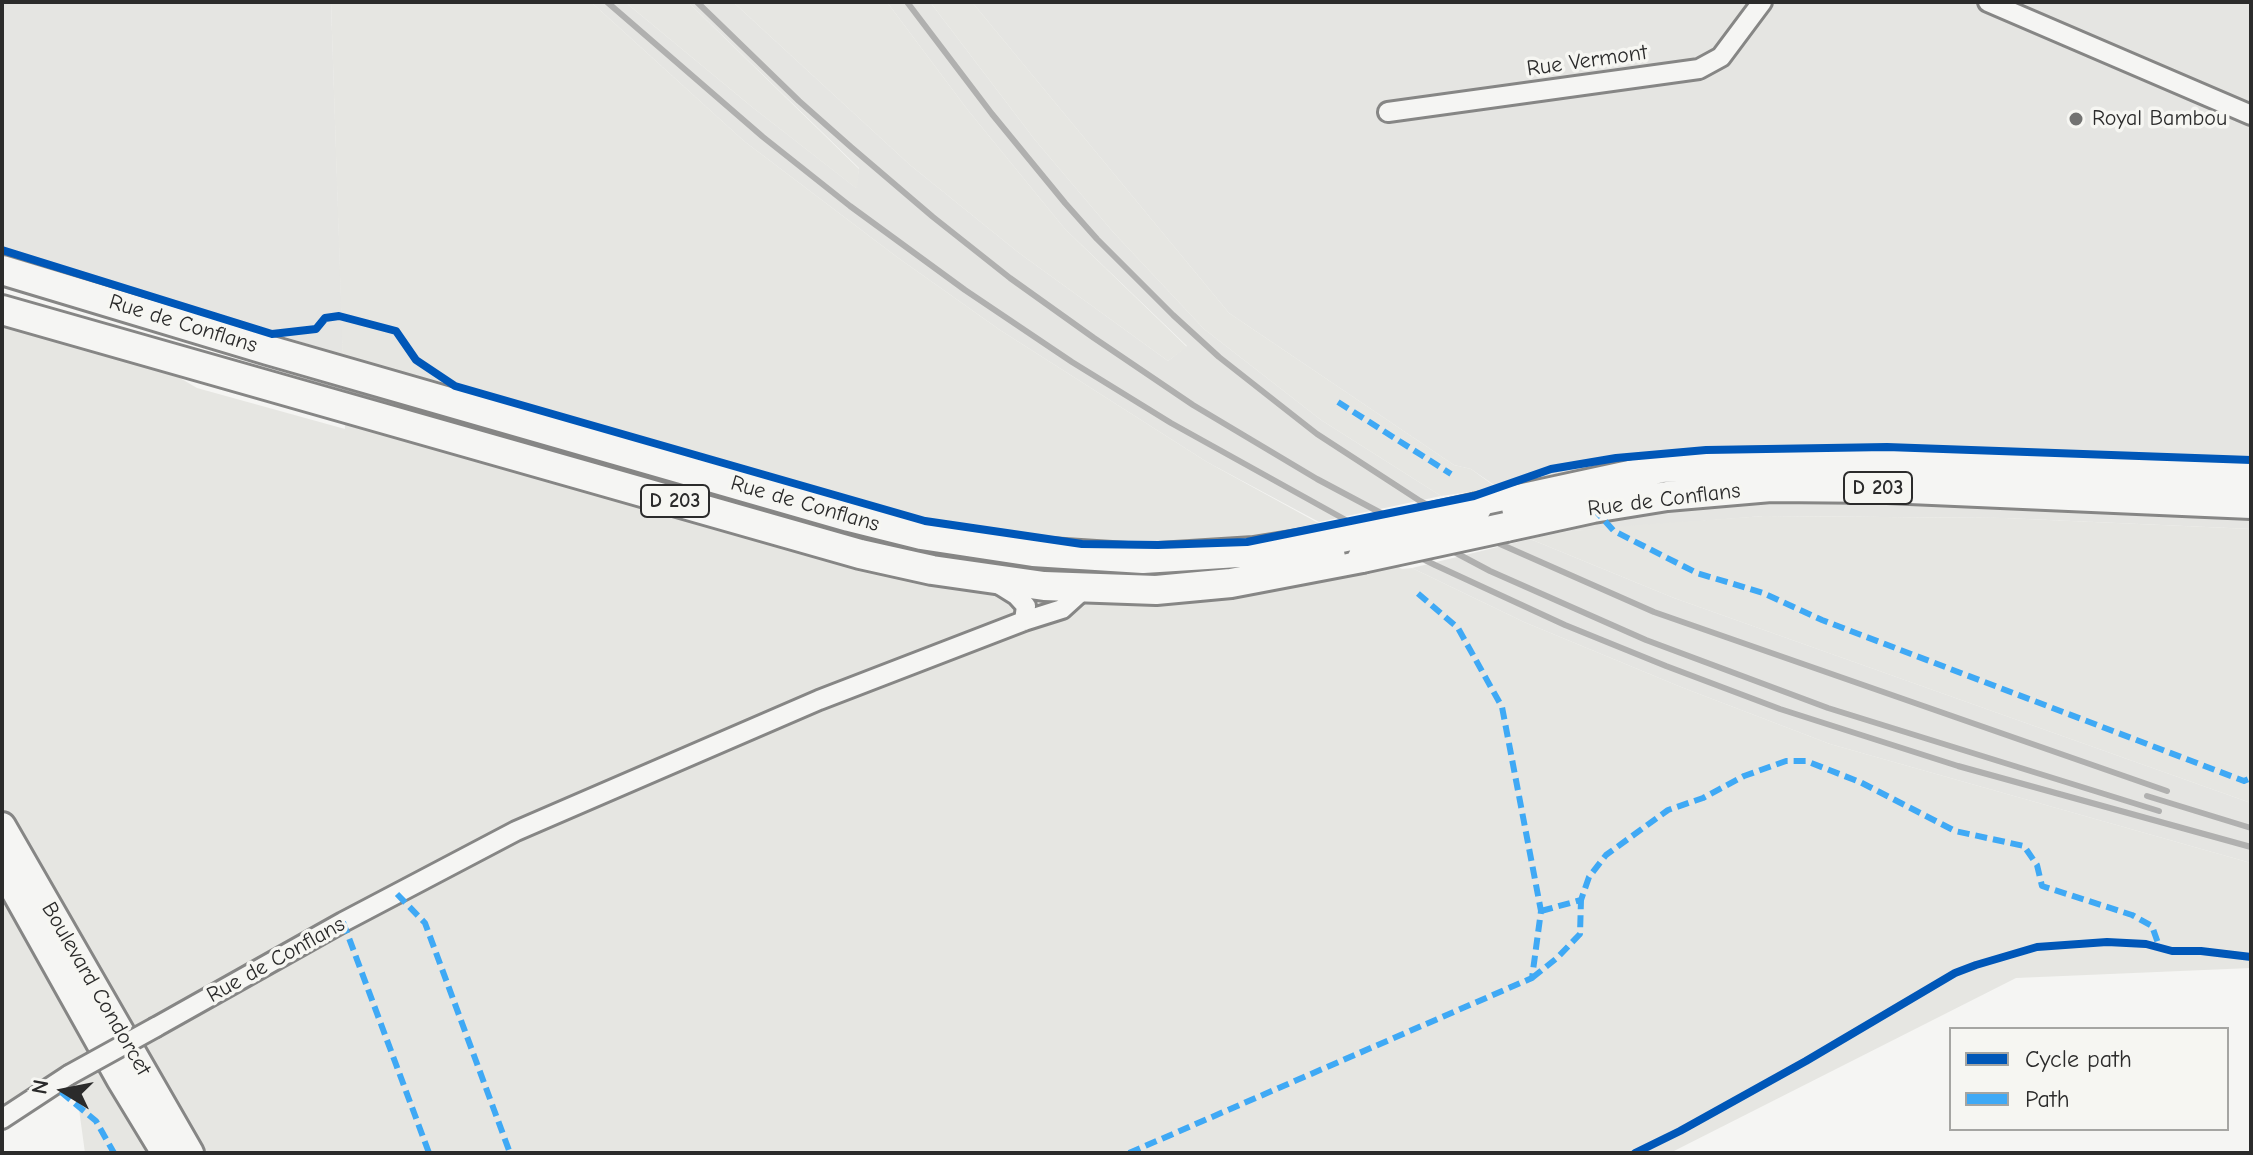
<!DOCTYPE html>
<html>
<head>
<meta charset="utf-8">
<style>
  body { margin:0 }
  #map { position:relative; width:2253px; height:1155px; overflow:hidden; background:#f5f5f3; font-family:"Comic Neue",sans-serif }
  canvas { display:block }
  .frame { position:absolute; inset:0; border:4px solid #2b2b2b; pointer-events:none }
  .legend { position:absolute; left:1949px; top:1027px; width:280px; height:104px; box-sizing:border-box; background:#f6f6f2; border:2px solid #a5a5a2; margin:0; padding:10px 14px; list-style:none; font-size:24px; color:#2b2b2b }
  .legend li { display:flex; align-items:center; gap:16px; height:40px }
  .legend b { width:40px; border:2px solid #a5a5a2 }
  .north { position:absolute; left:24px; top:1051px; width:80px; height:80px; -webkit-text-stroke:6px #f6f6f2; paint-order:stroke; rotate:280deg; font-size:22px; font-weight:700; line-height:32px; text-align:center; color:#2b2b2b }
  .north::after { content:''; display:block; margin:auto; width:28px; height:36px; background:#2b2b2b; clip-path:polygon(50% 0,100% 100%,50% 72%,0 100%) }
</style>
</head>
<body>
<div id="map">
<canvas width="2253" height="1155"></canvas>
<div class="frame"></div>
<ul class="legend">
<li><b style="height:10px;background:#0057b8"></b>Cycle path</li>
<li><b style="height:10px;background:#3fa9f5"></b>Path</li>
</ul>
<div class="north">N</div>
</div>
<script>
const c = document.querySelector('canvas').getContext('2d');
c.lineJoin = 'round';
function fillPath(path, color) { c.fillStyle = color; c.fill(path, 'evenodd'); }
const poly = rows => new Path2D(rows.map(r => 'M' + r).join(''));
function trace(path, color, width, dash) { c.strokeStyle = color; c.lineWidth = width; c.lineCap = dash ? 'butt' : 'round'; c.setLineDash(dash || []); c.stroke(path); }
function drawText(font, color, halo, rows, align = 'center') {
  c.font = font + ' "Comic Neue",sans-serif'; c.lineWidth = 7; c.setLineDash([]); c.textBaseline = 'middle'; c.strokeStyle = halo; c.fillStyle = color; for (const [text, x, y, turn = 0] of rows) {
    c.save(); c.translate(x, y); c.rotate((+turn || 0) * Math.PI / 180); c.textAlign = isNaN(turn) ? turn : align; if (halo) c.strokeText(text, 0, 0); c.fillText(text, 0, 0); c.restore();
  }
}
const built = poly([
  [2,2,331,2,343,355,2,249],
  [591,2,625,2,752,107,856,188,859,168,688,2,733,2,910,165,1019,253,1168,361,1187,346,1065,229,967,109,887,2,930,2,1035,140,1113,232,1204,329,1321,420,1441,496,1319,522,1207,462,1000,330,897,257,744,141],
  [972,2,2251,2,2251,529,2004,518,1764,516,1562,532,1471,469,1454,465,1229,313],
  [1530,539,1674,598,2251,803,2251,863,1830,744,1681,687,1524,622,1412,568]
]);
const green = poly([
  [331,2,591,2,744,141,897,257,1000,330,1207,462,1402,569,1412,568,1524,622,1681,687,1830,744,2251,863,2251,968,2016,978,1670,1153,85,1153,76,1087,2,1112,2,323,144,357,197,388,345,429],
  [625,2,688,2,859,169,857,189,752,107],
  [733,2,887,2,967,109,1065,229,1187,347,1168,361,1019,253,910,165],
  [930,2,972,2,1229,313,1454,465,1471,469,1497,488,1441,496,1321,420,1204,329,1113,232,1035,140],
  [1764,516,2004,518,2251,529,2251,803,1674,598,1530,539,1562,532,1637,525]
]);
const street = poly([
  [1988,2,2251,115],
  [1388,112,1699,69,1721,57,1762,2],
  [1000,585,1016,595,1026,606,1024,621],
  [156,1027,343,922,516,831,819,700,1024,621,1062,609,1084,589],
  [2,1119,69,1075]
]);
const secondary = poly([
  [2,826,190,1153],
  [2,868,120,1079,165,1153]
]);
const primary = poly([
  [2,270,268,350,849,517,921,535,1033,552,1143,559,1254,552,1341,538],
  [2,310,860,554,932,570,1044,586,1156,590,1231,583,1362,558],
  [1477,508,1662,468,1733,463,1901,462,2251,476],
  [1506,527,1593,508,1667,496,1771,487,1887,488,2251,504]
]);
const rail = poly([
  [607,2,763,137,850,206,965,290,1072,362,1171,423,1362,529,1435,565,1565,625,1666,666,1780,709,1958,766,2251,847],
  [697,2,799,101,851,147,933,217,1010,278,1094,338,1193,405,1317,479,1490,571,1646,640,1828,708,2159,811],
  [907,2,992,114,1065,203,1097,239,1173,315,1219,357,1280,405,1317,434,1420,501,1500,544,1654,612,2167,791],
  [2147,796,2251,828]
]);
const streetBridge = poly([
  [69,1075,156,1027]
]);
const primaryBridge = poly([
  [1341,538,1477,508],
  [1362,558,1506,527]
]);
const quiet = poly([
  [1338,402,1451,474],
  [1593,508,1614,531,1697,573,1763,593,1822,620,2244,781,2251,778],
  [397,894,425,923,510,1153],
  [1541,911,1581,900,1589,877,1606,855,1668,810,1703,798,1744,776,1786,761,1806,761,1860,782,1955,831,2024,846,2037,865,2042,886,2132,915,2152,926,2159,946],
  [343,922,429,1153],
  [1532,978,1557,958,1580,934,1581,900],
  [61,1092,96,1121,114,1153],
  [1129,1153,1532,978,1541,911,1502,707,1458,628,1414,590]
]);
const cycleway = poly([
  [2,250,272,334,316,329,325,318,339,316,396,331,416,360,455,386,925,521,1082,544,1158,545,1247,542,1474,496,1551,469,1616,458,1706,450,1887,447,2251,460],
  [1635,1153,1680,1131,1806,1061,1955,973,1976,965,2037,947,2107,942,2146,944,2172,951,2201,951,2251,957]
]);
const markers = [
  [2076,119,8,"#727271"]
];
const shields = [
  [1878,488,68],
  [675,501,68]
];
const shieldNames = [
  ["D 203",1878,488],
  ["D 203",675,501]
];
const streetNames = [
  ["Rue Vermont",1587,61,-8],
  ["Rue de Conflans",183,324,17],
  ["Rue de Conflans",1664,500,-7],
  ["Rue de Conflans",805,504,16],
  ["Rue de Conflans",276,960,-29],
  ["Boulevard Condorcet",96,989,60]
];
const poiNames = [
  ["Royal Bambou",2092,119]
];
fillPath(built, '#e5e5e2');
fillPath(green, '#e6e6e2');
trace(street, '#868685', 24);
trace(secondary, '#868685', 32);
trace(primary, '#868685', 34);
trace(street, '#f5f5f3', 18);
trace(secondary, '#f5f5f3', 26);
trace(primary, '#f5f5f3', 28);
trace(rail, '#b0b0af', 6);
trace(streetBridge, '#868685', 24, []);
trace(primaryBridge, '#868685', 34, []);
trace(streetBridge, '#f5f5f3', 18);
trace(primaryBridge, '#f5f5f3', 28);
trace(quiet, '#3fa9f5', 6, [12, 6]);
trace(cycleway, '#0057b8', 8);
for (const [x, y, r, color] of markers) { const dot = new Path2D(); dot.arc(x, y, r, 0, 2 * Math.PI); c.fillStyle = color; c.fill(dot); trace(dot, '#f6f6f2', 3); }
for (const [x, y, w] of shields) { const box = new Path2D(); box.roundRect(x - w / 2, y - 16, w, 32, 6); c.fillStyle = '#f6f6f2'; c.fill(box); trace(box, '#2b2b2b', 2); }
drawText('bold 20px', '#2b2b2b', null, shieldNames);
drawText('22px', '#2b2b2b', '#f6f6f2', streetNames);
drawText('22px', '#2b2b2b', '#f6f6f2', poiNames, 'left');
</script>
</body>
</html>
